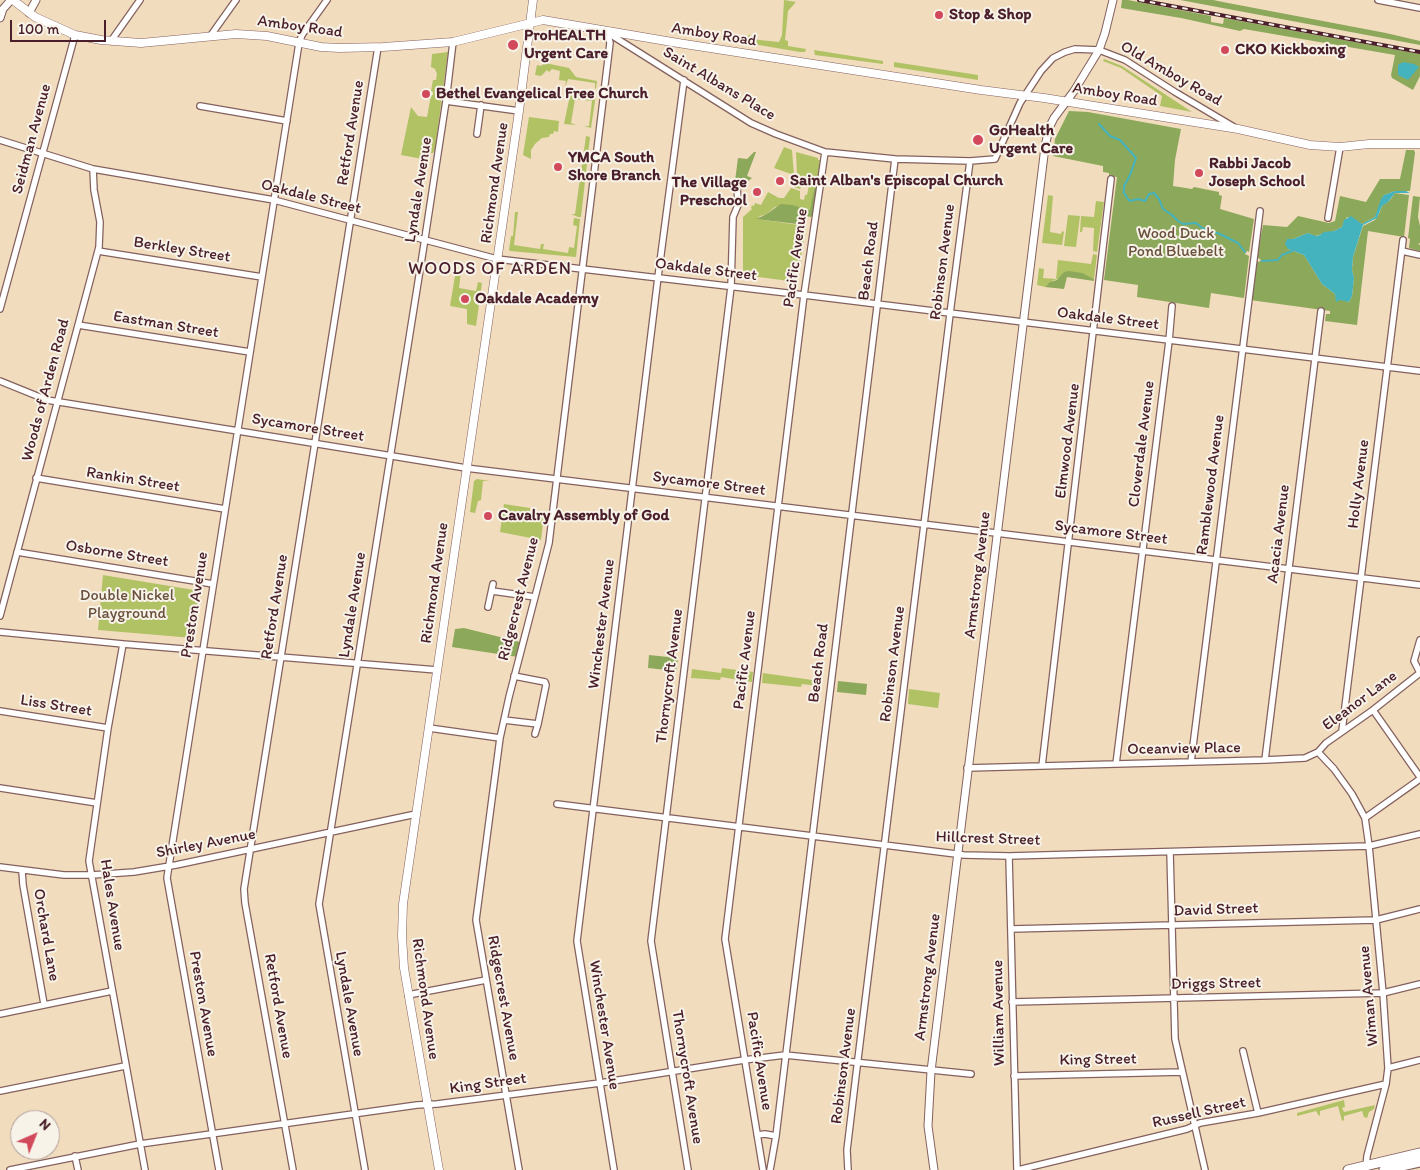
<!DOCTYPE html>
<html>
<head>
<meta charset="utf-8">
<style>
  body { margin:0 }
  #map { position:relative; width:1420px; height:1170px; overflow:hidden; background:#f1dcbe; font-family:Itim,sans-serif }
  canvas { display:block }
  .north { position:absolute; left:10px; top:1110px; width:50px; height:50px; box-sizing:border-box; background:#f7f3e8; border:1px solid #b29e9c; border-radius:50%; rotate:44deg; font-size:14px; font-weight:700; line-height:20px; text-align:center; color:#4a1f2b }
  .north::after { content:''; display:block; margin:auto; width:18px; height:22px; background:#d1495b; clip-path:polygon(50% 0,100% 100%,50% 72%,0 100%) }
  .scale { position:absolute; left:10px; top:20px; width:96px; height:22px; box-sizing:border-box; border:2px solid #4a1f2b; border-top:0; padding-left:6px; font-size:15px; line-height:18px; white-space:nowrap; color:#4a1f2b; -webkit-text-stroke:4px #f7f3e8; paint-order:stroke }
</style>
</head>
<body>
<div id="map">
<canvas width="1420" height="1170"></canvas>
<div class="north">N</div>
<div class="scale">100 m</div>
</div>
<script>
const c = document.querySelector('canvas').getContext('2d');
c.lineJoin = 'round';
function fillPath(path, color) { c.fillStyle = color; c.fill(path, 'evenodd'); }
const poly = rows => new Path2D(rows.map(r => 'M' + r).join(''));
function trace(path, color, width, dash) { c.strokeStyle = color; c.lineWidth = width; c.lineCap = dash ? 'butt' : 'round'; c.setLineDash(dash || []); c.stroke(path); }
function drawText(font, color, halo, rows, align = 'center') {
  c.font = font + ' Itim,sans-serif'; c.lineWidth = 4; c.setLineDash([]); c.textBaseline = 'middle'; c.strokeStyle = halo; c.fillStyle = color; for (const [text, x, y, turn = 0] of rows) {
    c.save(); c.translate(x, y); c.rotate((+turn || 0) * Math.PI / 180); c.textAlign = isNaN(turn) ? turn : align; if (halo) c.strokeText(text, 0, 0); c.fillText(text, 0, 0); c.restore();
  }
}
const green = poly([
  [784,0,796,2,788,11,785,40,788,41,788,46,806,49,805,52,800,52,747,43,748,36,750,34,750,39,779,42,782,35],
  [814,50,883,61,883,64,815,55],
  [448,52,435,150,433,153,429,153,428,160,401,155,411,107,418,116,427,117,431,95,433,95,433,92,431,91,433,80,436,80,437,74,435,69,431,67,432,54],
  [1104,59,1122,66,1192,112,1160,106,1162,96,1121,68,1103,61],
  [894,62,978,75,978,80,894,67],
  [545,63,569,68,576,77,597,81,596,89,595,88,595,83,568,79,565,88,566,81,559,80,560,71,552,69,549,72,547,70,541,76,535,75,537,65,541,66],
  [570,91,572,94,593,97,594,94,596,94,591,128,584,126,589,126,592,101,575,99,571,123,576,125,564,124,570,95,566,94],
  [529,117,559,121,558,132,554,131,553,134,550,134,549,137,542,138,535,144,531,150,531,159,523,155],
  [586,136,590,137,581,217,578,217,571,214,575,214],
  [784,147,792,150,794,175,774,168],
  [796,152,818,158,818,160,820,160,817,187,814,189,811,210,792,206,775,207,765,215,760,216,757,219,806,226,797,282,743,275,743,217,752,209,751,208,752,205,754,206,755,203,761,205,768,192,779,198,784,198,791,188,800,191,800,199,804,200,805,195,807,195,809,186,802,185,800,189,793,187,797,176],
  [1048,195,1053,196,1050,232,1061,234,1062,231,1064,232,1062,245,1042,243],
  [1096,201,1104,202,1097,252,1093,251,1094,228,1083,227,1082,232,1080,232,1081,216,1094,217],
  [515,212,518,212,514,245,540,249,541,244,544,244,543,249,568,253,569,247,574,248,577,226,573,225,574,218,580,219,576,257,510,251,509,250,511,236,513,236],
  [1068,215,1080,216,1076,247,1064,246],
  [1093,254,1097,255,1094,279,1075,272,1052,281,1045,287,1037,285,1039,268,1044,269,1043,278,1056,279,1058,260,1091,264],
  [456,270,461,271,459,288,476,291,478,282,482,283,476,326,467,324,467,309,450,306],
  [477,479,490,481,483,481,481,500,478,501,475,513,470,512,474,481],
  [504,504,530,508,530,512,544,514,541,540,500,532],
  [103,575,200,591,193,638,98,630],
  [722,668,753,672,752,682,721,677,720,680,691,678,692,669,721,673],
  [763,673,819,681,819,686,802,684,801,687,762,683],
  [909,689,940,693,938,708,908,704],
  [1344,1100,1345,1107,1342,1108,1344,1112,1375,1105,1374,1109,1369,1112,1367,1118,1364,1117,1362,1111,1344,1116,1344,1120,1342,1121,1338,1106,1320,1111,1320,1115,1319,1116,1316,1111,1297,1116,1297,1113]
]);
const forest = poly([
  [1122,0,1128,0,1211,16,1211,22,1223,24,1224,18,1420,54,1420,76,1413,90,1392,78,1391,75,1395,55,1244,29,1240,31,1181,18,1121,8],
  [1180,0,1213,0,1228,3,1386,33,1420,41,1420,45],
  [1069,111,1088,112,1181,129,1175,160,1173,186,1192,189,1194,187,1219,192,1219,195,1222,196,1220,209,1254,219,1249,252,1247,251,1245,254,1249,256,1244,298,1211,293,1209,308,1137,297,1138,285,1104,280,1117,177,1109,176,1109,173,1103,172,1103,166,1053,156,1055,139],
  [1406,150,1414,150,1415,153,1410,191,1395,191,1384,195,1375,217,1362,224,1347,217,1342,227,1334,231,1315,236,1308,233,1293,239,1288,249,1304,255,1322,284,1335,294,1336,298,1349,302,1352,296,1354,278,1352,270,1353,257,1363,226,1375,220,1379,214,1382,206,1390,200,1395,193,1409,195,1404,237,1368,231,1357,325,1325,321,1326,314,1330,314,1330,311,1250,300,1257,261,1259,262,1261,260,1257,257,1263,225,1287,227,1298,216,1329,223,1335,221,1340,196,1366,202,1380,179,1400,179],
  [754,152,756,152,747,176,752,178,748,181,735,181,738,158,747,159],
  [817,187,813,215,811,217,806,216,805,225,756,219,765,215,781,204,792,205,810,210,814,189],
  [1413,196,1420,197,1418,217,1420,226,1420,243,1418,244,1420,245,1420,251,1409,248,1410,239,1408,238],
  [1069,271,1082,273,1094,279,1094,281,1067,277,1064,289,1045,287,1050,282,1057,280,1064,272],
  [464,628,520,642,521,643,518,657,452,647,455,629],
  [649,655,678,658,676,671,648,668],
  [838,681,867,684,866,695,837,692]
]);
const water = poly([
  [1403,62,1414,64,1419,67,1408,80,1398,75,1398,65],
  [1395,191,1406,191,1410,193,1395,193,1388,202,1382,206,1377,218,1363,225,1353,257,1352,270,1354,278,1352,296,1349,302,1340,300,1336,302,1335,294,1322,284,1304,255,1288,249,1285,244,1287,239,1293,239,1308,233,1316,236,1320,235,1324,232,1334,231,1342,227,1344,220,1351,216,1362,224,1375,217,1381,199,1384,195]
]);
const stream = poly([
  [1099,124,1110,136,1120,140,1136,158,1130,175,1124,186,1124,193,1128,199,1130,201,1138,199,1145,201,1149,194,1154,193,1159,199,1163,209,1172,215,1178,221,1183,224,1196,223,1202,228,1220,234,1238,243,1245,252],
  [1262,261,1278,260,1282,255,1292,251]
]);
const minor = poly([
  [1378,0,1420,8],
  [608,33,751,123,776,134,825,152,895,159,970,161,995,159,1020,103,1041,71,1053,58,1065,52,1075,49,1099,50,1125,60,1175,92,1234,127],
  [211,35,236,0],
  [111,41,140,0],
  [446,101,519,111],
  [200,106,287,121],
  [477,134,481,105],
  [0,140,93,169,274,200,497,259,804,295,1420,371],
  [1328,218,1340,147],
  [98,251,262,277],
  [1402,251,1420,255],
  [0,309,75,35],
  [78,325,250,352],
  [0,381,47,400,466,468,1420,585],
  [36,478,225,509],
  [17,552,213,584],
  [492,591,535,597],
  [488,607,493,584],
  [0,616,99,247,100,222,94,190,93,169],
  [0,632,123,644,437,670],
  [1420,640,1414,661,1420,673],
  [123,644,108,728,89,861,145,1170],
  [1373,710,1420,777],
  [0,711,108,728],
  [504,720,538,724,546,685,545,682,514,676],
  [429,728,500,738],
  [1342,731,1403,240],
  [535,734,538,724],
  [1318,752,1326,743,1373,710,1420,673],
  [1265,760,1321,311],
  [1191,762,1260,211],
  [1116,764,1169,341,1172,306],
  [1042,766,1111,179],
  [967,768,1265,760,1305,758,1318,752,1334,769,1352,794,1365,818,1369,846,1383,993,1388,1068,1386,1084,1367,1156,1366,1168],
  [0,788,97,803],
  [557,804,964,855,1009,856,1369,846,1420,834],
  [1365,818,1420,779],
  [1170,852,1175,1039,1205,1170],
  [1009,856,1017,1170],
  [0,867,64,875,92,875,134,872,176,865,416,814],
  [22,871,23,885,44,1004],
  [1011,929,1376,920,1420,909],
  [408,995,486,980],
  [1012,1002,1383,993,1420,984],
  [0,1014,112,991],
  [1243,1051,1258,1113],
  [1388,1068,1420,1060],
  [1014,1076,1182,1072],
  [0,1091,125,1066],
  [757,1135,765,1134,776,1136],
  [75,1156,78,1170],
  [10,1170,140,1144,417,1105,437,1104,600,1083,744,1060,777,1056,785,1055,971,1074],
  [219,1170,167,878,299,43,302,35,327,0],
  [293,1170,245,903,244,889,378,47],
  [365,1170,319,904,423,251,446,101,453,42],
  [519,1170,476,920,500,738,509,697,549,543,610,43,607,32],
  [614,1170,577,941,658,277,684,80],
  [688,1170,651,941,731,287,733,217,738,205,737,184],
  [763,1170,725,939,804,295,825,152],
  [770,1170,776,1136,895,159],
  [848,1170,847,1150,856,1075,951,306,970,161],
  [1018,1170,1187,1129,1200,1123,1258,1113,1386,1084]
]);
const tertiary = poly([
  [29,13,36,0],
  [0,18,3,9,11,0],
  [934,1170,928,1126,931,1071,1045,147,1049,128,1054,118,1074,91,1099,50,1105,33,1113,0]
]);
const secondary = poly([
  [13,0,35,17,75,35,101,40,141,43,236,34,267,36,321,47,339,48,383,47,453,42,543,20,678,43,981,90,1044,98,1238,129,1310,145,1340,147,1369,144,1420,144],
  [439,1170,404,968,402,936,403,904,519,111,533,0]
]);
const primary = poly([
  [1348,1170,1420,1153],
  [1384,1170,1420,1162]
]);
const rail = poly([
  [1139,0,1420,52]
]);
const markers = [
  [939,15,5,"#d1495b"],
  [513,45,6,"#d1495b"],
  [1225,50,5,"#d1495b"],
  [426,94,5,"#d1495b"],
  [978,140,6,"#d1495b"],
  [558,167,5,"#d1495b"],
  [1199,173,5,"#d1495b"],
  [780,181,5,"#d1495b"],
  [757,192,5,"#d1495b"],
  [465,299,5,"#d1495b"],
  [488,516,5,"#d1495b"]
];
const poiNames = [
  ["Stop & Shop",949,15],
  ["ProHEALTH",524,36],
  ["Urgent Care",524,54],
  ["CKO Kickboxing",1235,50],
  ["Bethel Evangelical Free Church",436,94],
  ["GoHealth",989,131],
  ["Urgent Care",989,149],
  ["YMCA South",568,158],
  ["Shore Branch",568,176],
  ["Rabbi Jacob",1209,164],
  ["Joseph School",1209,182],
  ["Saint Alban's Episcopal Church",790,181],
  ["The Village",747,183,"right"],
  ["Preschool",747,201,"right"],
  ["Oakdale Academy",475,299],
  ["Cavalry Assembly of God",498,516]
];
const streetNames = [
  ["Amboy Road",300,27,8],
  ["Amboy Road",714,35,9],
  ["Old Amboy Road",1171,74,30],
  ["Saint Albans Place",719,84,31],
  ["Amboy Road",1115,95,9],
  ["Retford Avenue",351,133,-81],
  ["Seidman Avenue",32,139,-75],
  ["Richmond Avenue",495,183,-82],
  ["Lyndale Avenue",419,190,-81],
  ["Oakdale Street",311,197,14],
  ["Berkley Street",182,250,9],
  ["Pacific Avenue",796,258,-82],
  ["Beach Road",869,261,-83],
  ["Robinson Avenue",943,262,-83],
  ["Oakdale Street",706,270,7],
  ["Oakdale Street",1108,319,7],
  ["Eastman Street",166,325,9],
  ["Woods of Arden Road",46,390,-75],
  ["Sycamore Street",308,428,9],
  ["Elmwood Avenue",1068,441,-83],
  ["Cloverdale Avenue",1142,444,-83],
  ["Rankin Street",133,480,9],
  ["Sycamore Street",709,484,7],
  ["Holly Avenue",1359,484,-83],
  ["Ramblewood Avenue",1211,485,-83],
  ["Sycamore Street",1111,533,7],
  ["Acacia Avenue",1279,534,-83],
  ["Osborne Street",117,554,9],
  ["Armstrong Avenue",978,575,-83],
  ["Richmond Avenue",435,583,-82],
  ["Ridgecrest Avenue",519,599,-76],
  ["Preston Avenue",195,605,-81],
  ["Lyndale Avenue",353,605,-81],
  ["Retford Avenue",275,607,-81],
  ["Winchester Avenue",602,624,-83],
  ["Pacific Avenue",745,660,-83],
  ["Beach Road",819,663,-83],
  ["Robinson Avenue",893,664,-83],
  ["Thornycroft Avenue",670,676,-83],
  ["Eleanor Lane",1360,701,-37],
  ["Liss Street",56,706,9],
  ["Oceanview Place",1184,749,-1],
  ["Hillcrest Street",988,839,2],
  ["Shirley Avenue",206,844,-11],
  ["Hales Avenue",112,905,81],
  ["David Street",1216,910,-2],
  ["Orchard Lane",46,935,80],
  ["Armstrong Avenue",928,977,-83],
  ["Driggs Street",1216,984,-1],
  ["Wiman Avenue",1369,996,-95],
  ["Ridgecrest Avenue",503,998,80],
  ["Richmond Avenue",425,999,82],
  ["Preston Avenue",203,1004,80],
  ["Lyndale Avenue",349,1004,80],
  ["Retford Avenue",278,1006,80],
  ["William Avenue",999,1013,-91],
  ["Winchester Avenue",604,1025,81],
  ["King Street",1098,1060,-1],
  ["Pacific Avenue",759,1061,81],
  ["Robinson Avenue",844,1066,-83],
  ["Thornycroft Avenue",687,1077,81],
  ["King Street",488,1084,-8],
  ["Russell Street",1199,1113,-13]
];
const parkNames = [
  ["Wood Duck",1176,234],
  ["Pond Bluebelt",1176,252],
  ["Double Nickel",127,596],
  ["Playground",127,614]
];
const neighbourhoodNames = [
  ["WOODS OF ARDEN",490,269]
];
fillPath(green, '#b1c265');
fillPath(forest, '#8ca85a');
fillPath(water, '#44b3bd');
trace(stream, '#44b3bd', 2);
trace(minor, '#84615e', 8);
trace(tertiary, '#84615e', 9);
trace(secondary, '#84615e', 9);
trace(primary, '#84615e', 11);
trace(minor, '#fff', 5.5);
trace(tertiary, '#fff', 7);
trace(secondary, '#fff', 8);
trace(primary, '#fff', 9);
trace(rail, '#4a1f2b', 4);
trace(rail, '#f7f3e8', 2, [5.5]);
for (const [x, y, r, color] of markers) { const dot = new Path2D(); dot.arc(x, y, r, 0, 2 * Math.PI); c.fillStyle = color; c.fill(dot); trace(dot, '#f7f3e8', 2); }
drawText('bold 16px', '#4a1f2b', '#f7f3e8', poiNames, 'left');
drawText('16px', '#4a1f2b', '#f7f3e8', streetNames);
drawText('16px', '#69503c', '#f7f3e8', parkNames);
c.letterSpacing = '1px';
drawText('18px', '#4a1f2b', '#f7f3e8', neighbourhoodNames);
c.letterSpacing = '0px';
</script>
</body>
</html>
